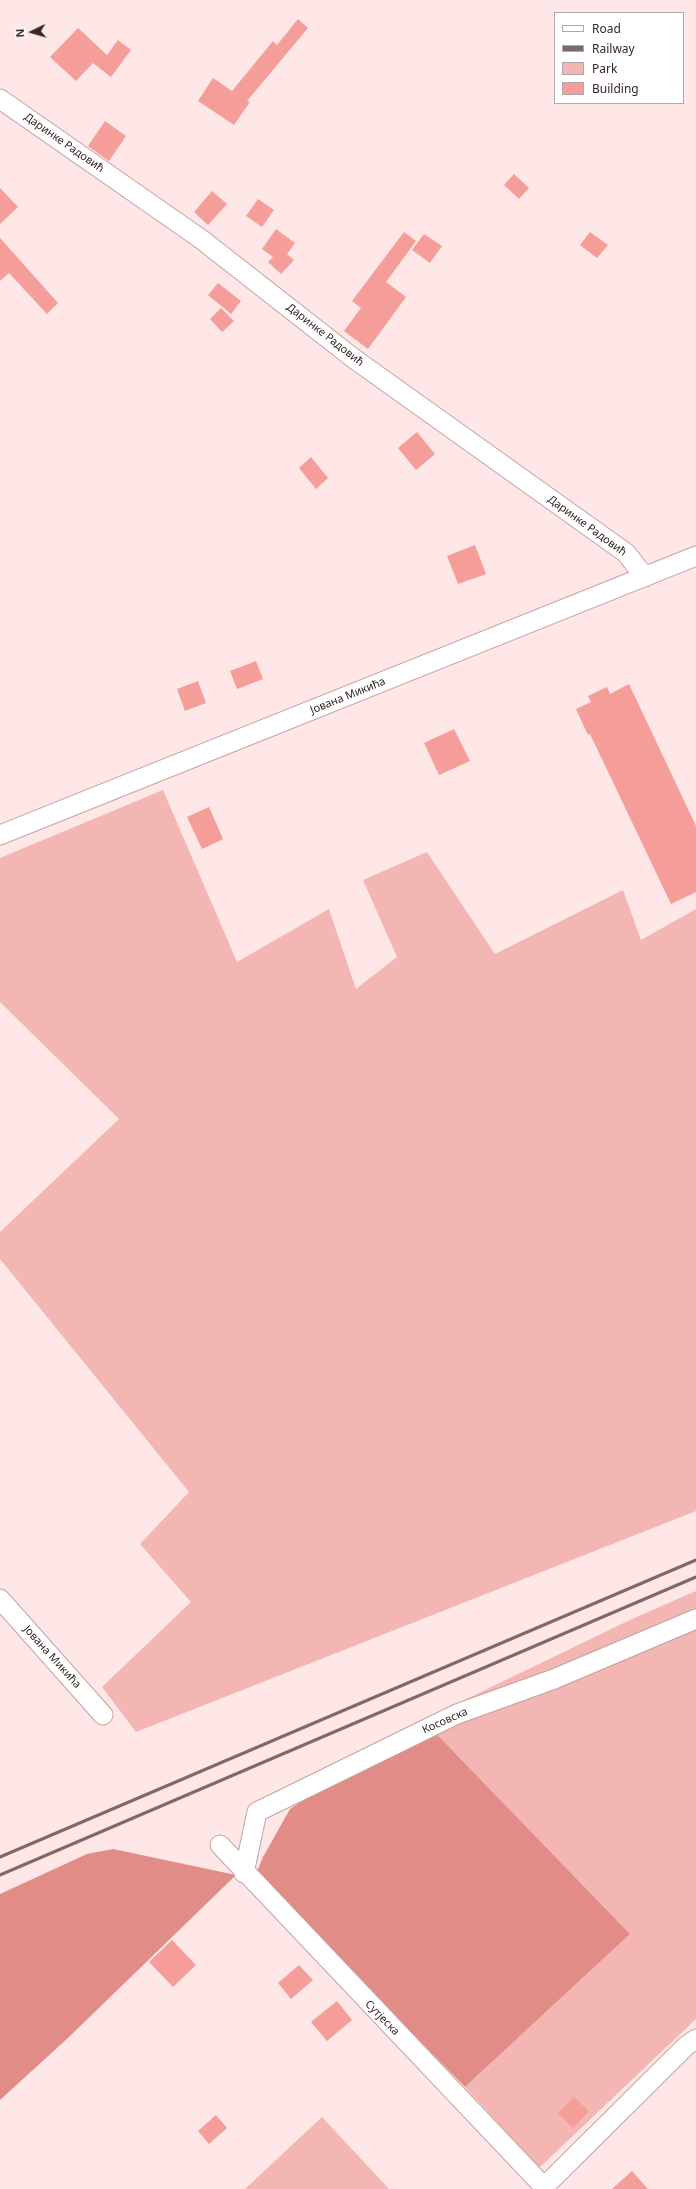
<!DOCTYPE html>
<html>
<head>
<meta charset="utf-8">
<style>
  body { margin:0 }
  #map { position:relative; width:696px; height:2189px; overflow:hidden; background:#fee7e6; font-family:"Noto Sans",sans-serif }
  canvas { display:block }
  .legend { position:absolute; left:554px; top:12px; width:130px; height:92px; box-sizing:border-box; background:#fff; border:1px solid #aea9a8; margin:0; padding:5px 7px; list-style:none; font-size:12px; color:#352726 }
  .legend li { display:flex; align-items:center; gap:8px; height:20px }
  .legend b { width:20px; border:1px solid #aea9a8 }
  .north { position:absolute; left:12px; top:12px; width:40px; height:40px; -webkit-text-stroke:3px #fff; paint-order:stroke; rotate:265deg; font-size:11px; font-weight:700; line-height:16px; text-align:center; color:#352726 }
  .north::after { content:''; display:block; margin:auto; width:14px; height:18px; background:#352726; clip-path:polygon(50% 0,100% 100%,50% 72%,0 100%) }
</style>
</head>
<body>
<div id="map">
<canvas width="696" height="2189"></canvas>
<ul class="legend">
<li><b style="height:5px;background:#fff"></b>Road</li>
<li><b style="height:5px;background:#7b6a69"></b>Railway</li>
<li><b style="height:11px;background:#f3b6b2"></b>Park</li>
<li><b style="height:11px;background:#f59d99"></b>Building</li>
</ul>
<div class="north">N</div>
</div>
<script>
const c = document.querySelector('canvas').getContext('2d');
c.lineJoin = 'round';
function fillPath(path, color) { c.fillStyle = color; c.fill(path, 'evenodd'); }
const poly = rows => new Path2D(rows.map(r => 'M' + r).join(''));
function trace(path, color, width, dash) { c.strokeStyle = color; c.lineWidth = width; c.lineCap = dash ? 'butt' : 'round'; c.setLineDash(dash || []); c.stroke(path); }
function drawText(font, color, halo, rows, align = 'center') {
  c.font = font + ' "Noto Sans",sans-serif'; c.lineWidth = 3; c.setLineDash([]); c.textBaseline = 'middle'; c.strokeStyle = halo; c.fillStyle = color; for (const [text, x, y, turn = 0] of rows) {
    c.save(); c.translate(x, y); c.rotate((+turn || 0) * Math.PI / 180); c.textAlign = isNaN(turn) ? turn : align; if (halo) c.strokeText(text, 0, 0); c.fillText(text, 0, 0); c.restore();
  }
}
const green = poly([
  [163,790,237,962,329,909,356,989,397,957,363,880,427,852,495,954,623,890,641,940,696,909,696,1511,136,1732,102,1687,191,1602,140,1544,189,1492,0,1259,0,1232,119,1119,0,1002,0,858],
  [696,1591,696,2019,539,2168,465,2087,630,1934,423,1720,632,1619],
  [322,2117,389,2189,245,2189]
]);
const forest = poly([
  [423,1720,630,1934,465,2087,256,1874,263,1857,290,1809],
  [113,1849,236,1875,69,2037,0,2100,0,1894,87,1854]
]);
const building = poly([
  [298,19,308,28,247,101,250,102,234,125,198,101,213,78,232,91,273,41,277,45],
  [78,28,107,55,118,40,131,50,111,77,93,63,76,81,50,57],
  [105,121,126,136,109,161,88,146],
  [514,174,529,188,519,199,504,185],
  [0,188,18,207,0,224],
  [212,191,227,204,208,225,194,212],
  [258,199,274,210,262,227,246,216],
  [276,229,295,243,287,254,294,260,281,274,268,262,273,257,262,249],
  [404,232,416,241,386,282,406,297,368,349,344,331,361,308,352,301],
  [590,232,608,245,597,258,580,245],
  [424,234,442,246,430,263,412,250],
  [0,238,58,303,47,314,9,273,0,281],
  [218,283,241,301,231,314,208,295],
  [221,308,234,321,222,332,210,319],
  [417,432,435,454,416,470,398,448],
  [311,457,328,478,316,489,299,468],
  [475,545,486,574,458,584,447,556],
  [256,661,263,679,237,689,230,671],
  [198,681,206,703,185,711,177,689],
  [629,684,696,826,696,892,671,904,590,734,588,735,576,709,591,702,588,696,607,687,610,694],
  [454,729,470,761,439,775,424,743],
  [209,807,223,839,202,849,187,817],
  [172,1940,196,1965,173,1987,149,1962],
  [299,1965,313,1980,291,1999,278,1983],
  [337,2001,352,2020,327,2041,311,2022],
  [574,2097,589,2111,573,2128,558,2113],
  [216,2115,227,2128,209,2144,198,2131],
  [632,2171,648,2189,612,2189]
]);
const minor = poly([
  [0,99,201,239,353,358,626,553,645,577],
  [0,835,696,556],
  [0,1599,103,1715],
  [220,1845,546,2189],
  [244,1873,257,1812,457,1714,554,1679,696,1619],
  [544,2187,686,2046,696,2039]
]);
const rail = poly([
  [0,1857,696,1560],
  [0,1875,696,1577]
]);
const streetNames = [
  ["Даринке Радовић",64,143,35],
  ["Даринке Радовић",325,335,38],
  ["Даринке Радовић",587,526,36],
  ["Јована Микића",348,696,-22],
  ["Јована Микића",52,1657,48],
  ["Косовска",445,1721,-24],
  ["Сутјеска",382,2018,46]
];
fillPath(green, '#f3b6b2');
fillPath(forest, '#e28c88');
fillPath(building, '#f59d99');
trace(minor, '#c5a2a0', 21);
trace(minor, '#fff', 19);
trace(rail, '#7b6a69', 3);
drawText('11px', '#352726', '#fff', streetNames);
</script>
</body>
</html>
